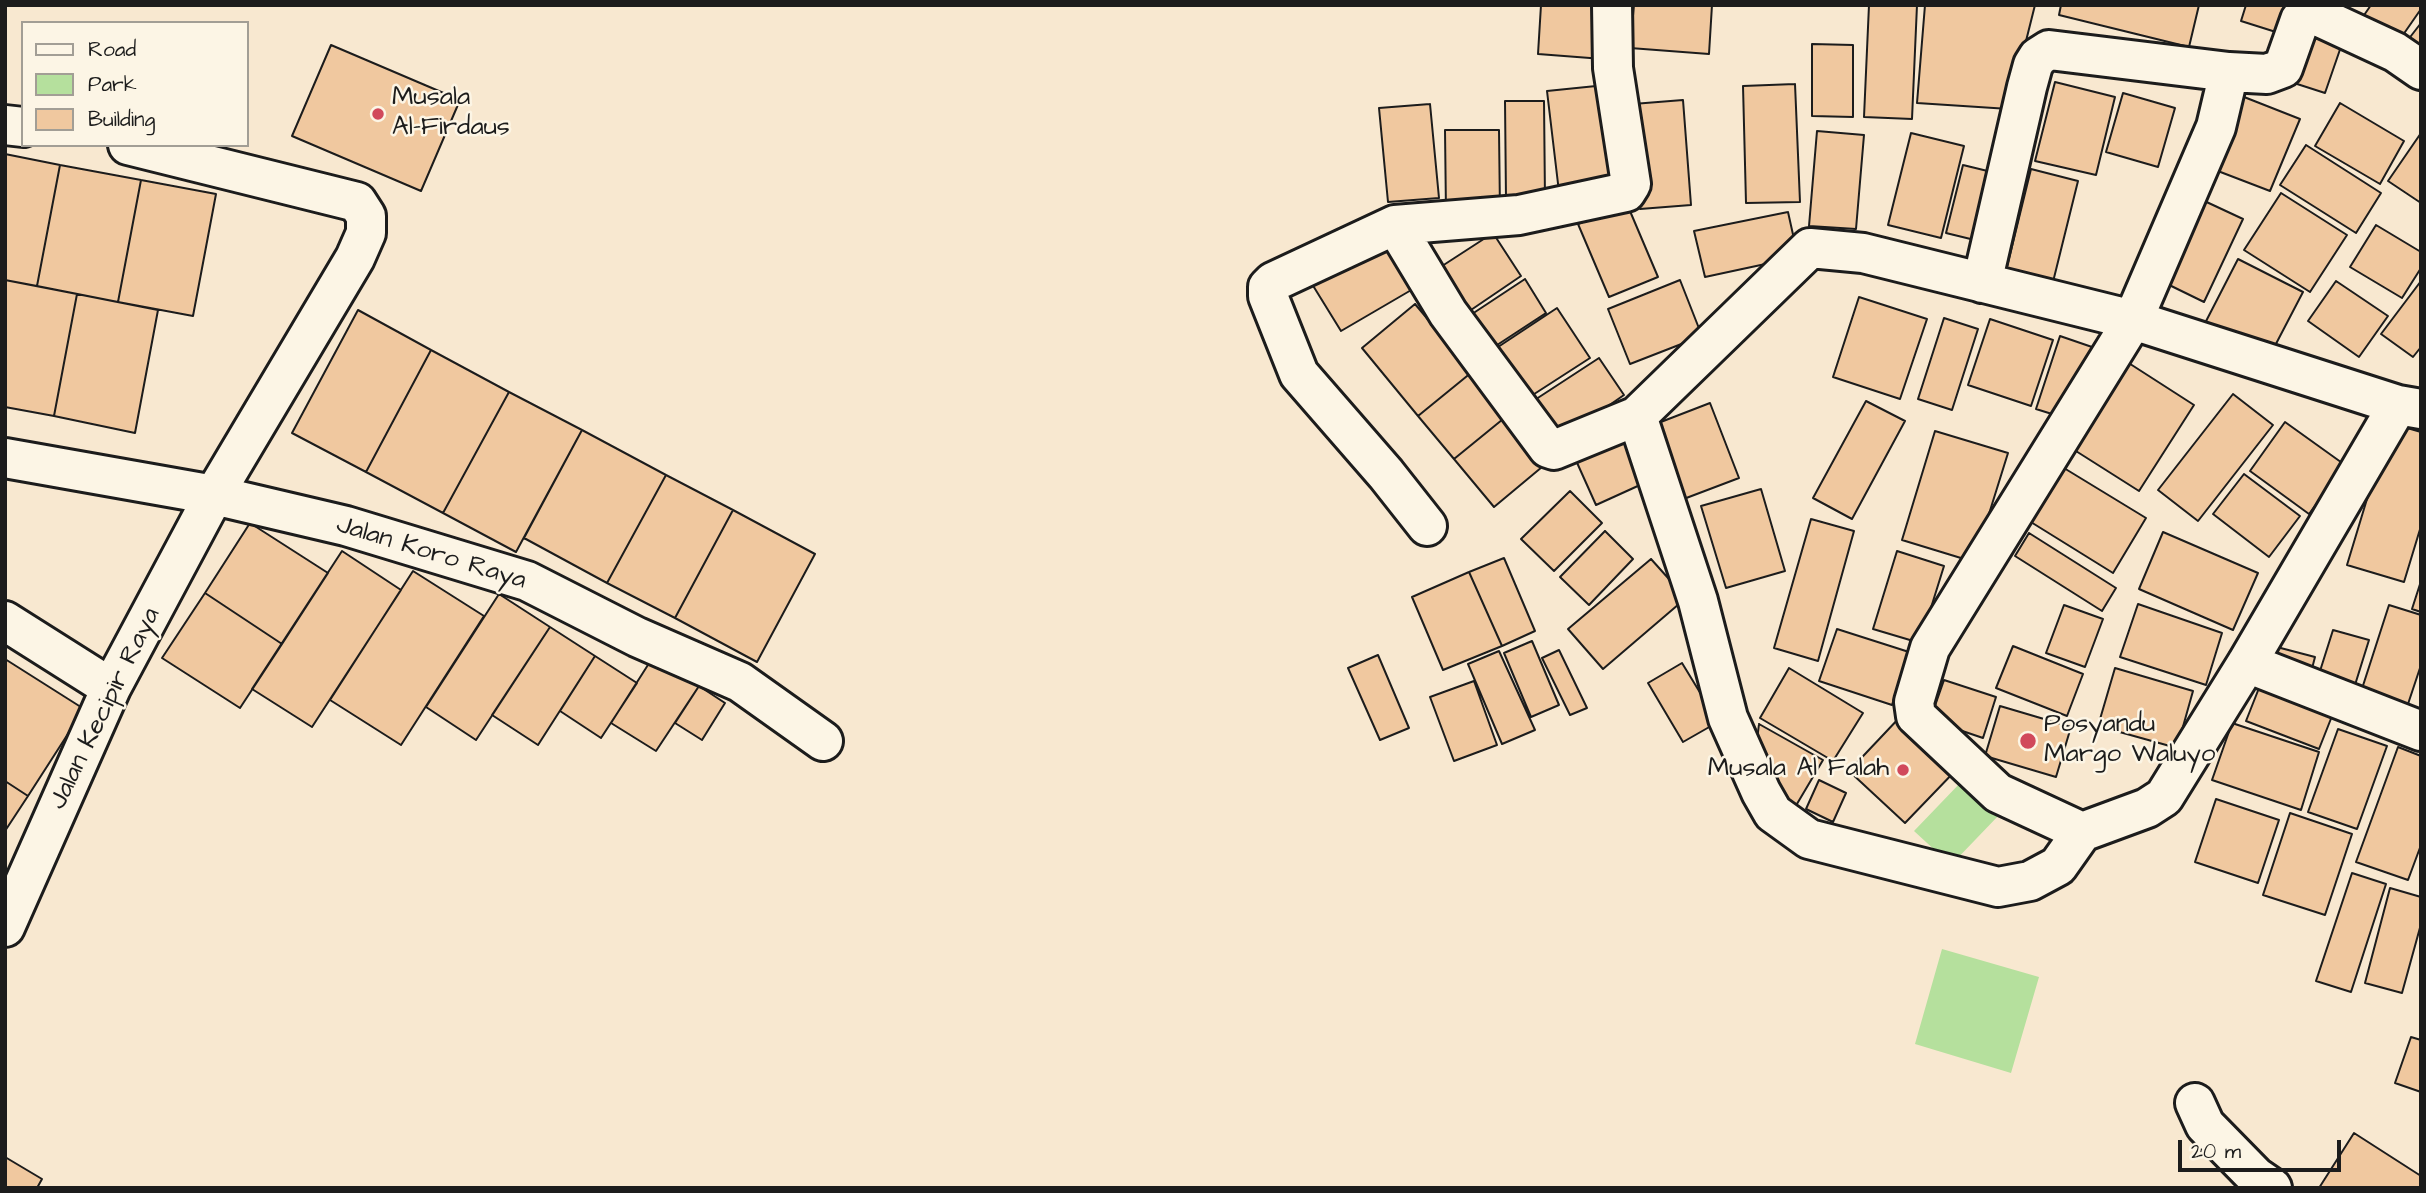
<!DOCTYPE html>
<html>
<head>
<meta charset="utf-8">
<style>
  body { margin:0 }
  #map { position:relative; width:2426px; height:1193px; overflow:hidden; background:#f8e8d0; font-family:"Architects Daughter",sans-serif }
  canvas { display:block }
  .frame { position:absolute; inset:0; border:7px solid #1c1c1c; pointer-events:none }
  .legend { position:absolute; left:21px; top:21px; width:228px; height:126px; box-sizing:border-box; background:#fcf5e5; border:2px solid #a29e95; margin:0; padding:9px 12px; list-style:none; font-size:21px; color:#1c1c1c }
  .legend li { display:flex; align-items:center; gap:14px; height:35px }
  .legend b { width:35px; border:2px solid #a29e95 }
  .scale { position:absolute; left:2178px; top:1140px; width:163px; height:32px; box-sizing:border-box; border:4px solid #1c1c1c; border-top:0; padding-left:9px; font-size:21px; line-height:24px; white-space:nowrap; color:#1c1c1c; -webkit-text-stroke:5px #fcf5e5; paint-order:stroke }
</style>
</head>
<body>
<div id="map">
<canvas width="2426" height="1193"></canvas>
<div class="frame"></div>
<ul class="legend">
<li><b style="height:9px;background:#fcf5e5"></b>Road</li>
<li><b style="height:19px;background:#b5e09d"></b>Park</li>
<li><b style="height:19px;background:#f0c89f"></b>Building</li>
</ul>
<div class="scale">20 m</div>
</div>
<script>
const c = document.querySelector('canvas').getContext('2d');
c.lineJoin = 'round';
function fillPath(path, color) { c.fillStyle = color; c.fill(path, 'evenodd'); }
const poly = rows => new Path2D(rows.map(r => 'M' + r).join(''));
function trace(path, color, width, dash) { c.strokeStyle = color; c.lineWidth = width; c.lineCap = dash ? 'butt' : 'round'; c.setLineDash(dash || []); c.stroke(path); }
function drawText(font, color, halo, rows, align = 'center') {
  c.font = font + ' "Architects Daughter",sans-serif'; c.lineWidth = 5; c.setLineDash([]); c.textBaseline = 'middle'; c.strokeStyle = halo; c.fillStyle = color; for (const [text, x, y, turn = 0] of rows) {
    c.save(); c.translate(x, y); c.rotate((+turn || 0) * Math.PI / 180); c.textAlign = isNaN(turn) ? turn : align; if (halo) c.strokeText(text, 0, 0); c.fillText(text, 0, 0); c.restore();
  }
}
const green = poly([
  [1963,780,2000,814,1951,865,1914,831],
  [1942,949,2039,977,2011,1073,1915,1044]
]);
const building = poly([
  [1541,5,1607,5,1603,59,1538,54,1541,5],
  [1634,5,1712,5,1709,54,1630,48,1634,5],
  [1869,5,1917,5,1912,119,1864,117,1869,5],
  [1925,5,2035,5,2009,109,1917,103,1925,5],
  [2061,5,2199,5,2189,47,2059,15,2061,5],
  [2246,5,2288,5,2279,33,2241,21,2246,5],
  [2371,5,2421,5,2421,9,2396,45,2360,21,2371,5],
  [2421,23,2421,58,2404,45,2421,23],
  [2313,25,2345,35,2325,93,2294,83,2313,25],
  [1812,44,1853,45,1853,117,1812,116,1812,44],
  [331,45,460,100,421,191,292,136,331,45],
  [2055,82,2115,97,2096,175,2035,161,2055,82],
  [1795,84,1800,202,1746,203,1743,86,1795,84],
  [1606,85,1618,185,1559,192,1547,91,1606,85],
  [2123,93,2175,108,2158,167,2106,152,2123,93],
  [2239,95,2300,119,2270,191,2210,168,2239,95],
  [1683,100,1691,205,1640,209,1633,104,1683,100],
  [1505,101,1544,101,1545,200,1506,200,1505,101],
  [2340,103,2404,141,2380,184,2315,146,2340,103],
  [1430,104,1439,198,1388,202,1379,108,1430,104],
  [1445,130,1499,130,1500,212,1446,213,1445,130],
  [1817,131,1864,135,1856,229,1809,226,1817,131],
  [1911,133,1964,146,1941,238,1888,225,1911,133],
  [2421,133,2421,203,2388,181,2421,133],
  [2306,145,2381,193,2356,233,2280,185,2306,145],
  [5,154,60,165,37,286,5,280,5,154],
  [60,165,141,180,118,302,37,286,60,165],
  [1963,165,2004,175,1987,243,1946,233,1963,165],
  [2031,169,2078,181,2050,294,2003,283,2031,169],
  [141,180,216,194,193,316,118,302,141,180],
  [2281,193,2347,235,2310,292,2244,250,2281,193],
  [2198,198,2243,219,2204,302,2159,280,2198,198],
  [1627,204,1658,277,1609,297,1578,224,1627,204],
  [1788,212,1798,257,1705,277,1694,231,1788,212],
  [2376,225,2421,252,2421,268,2402,298,2350,267,2376,225],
  [1493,233,1521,276,1468,312,1439,268,1493,233],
  [1384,242,1413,289,1341,331,1312,284,1384,242],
  [2238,259,2303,292,2266,363,2202,329,2238,259],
  [1525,279,1546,313,1491,349,1469,316,1525,279],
  [5,280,77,294,54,416,5,407,5,280],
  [1680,280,1702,336,1630,364,1608,309,1680,280],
  [2336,281,2388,316,2359,357,2308,321,2336,281],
  [2421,281,2421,347,2413,357,2381,334,2421,281],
  [77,294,158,310,135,433,54,416,77,294],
  [1859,297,1927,319,1900,399,1833,377,1859,297],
  [1415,304,1472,372,1418,416,1362,348,1415,304],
  [1557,308,1590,358,1528,398,1495,349,1557,308],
  [358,310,431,350,366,472,292,433,358,310],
  [1944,318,1978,329,1952,410,1918,399,1944,318],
  [1990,319,2053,340,2031,406,1968,385,1990,319],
  [2060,336,2092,347,2068,419,2036,409,2060,336],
  [431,350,509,392,443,513,366,472,431,350],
  [1599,358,1624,395,1553,444,1527,405,1599,358],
  [2124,360,2194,405,2139,491,2068,446,2124,360],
  [1472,372,1508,415,1454,459,1418,416,1472,372],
  [509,392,582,430,516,552,443,513,509,392],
  [2233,394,2273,425,2198,521,2158,490,2233,394],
  [1866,401,1905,421,1852,519,1813,498,1866,401],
  [1710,403,1739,478,1681,500,1653,425,1710,403],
  [1508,415,1548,462,1494,507,1454,459,1508,415],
  [2285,422,2345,465,2309,514,2250,471,2285,422],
  [2390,423,2421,432,2421,526,2404,582,2347,565,2390,423],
  [582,430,666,475,607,583,524,538,582,430],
  [1628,431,1651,480,1596,505,1574,456,1628,431],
  [1935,431,2008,453,1974,562,1902,540,1935,431],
  [2059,465,2146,518,2113,573,2026,519,2059,465],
  [2244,474,2300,516,2269,557,2213,514,2244,474],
  [666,475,733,510,675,618,607,583,666,475],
  [1761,489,1785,571,1726,588,1701,506,1761,489],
  [1570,491,1602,523,1554,571,1521,539,1570,491],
  [733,510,815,554,757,662,675,618,733,510],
  [1811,519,1854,531,1818,661,1774,648,1811,519],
  [250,523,328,573,282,644,205,593,250,523],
  [1605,531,1633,559,1589,605,1560,577,1605,531],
  [2163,532,2258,573,2233,630,2139,589,2163,532],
  [2029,533,2116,588,2102,611,2015,556,2029,533],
  [342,551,401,590,312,727,252,689,342,551],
  [1897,551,1944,566,1920,643,1873,629,1897,551],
  [1504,558,1535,631,1502,646,1469,572,1504,558],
  [1651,559,1686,598,1603,669,1568,629,1651,559],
  [413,571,484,616,401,745,330,700,413,571],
  [1469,572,1502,646,1443,670,1412,597,1469,572],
  [2421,581,2421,612,2412,609,2421,581],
  [205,593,282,644,240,708,162,658,205,593],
  [499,594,550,627,476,740,426,707,499,594],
  [2138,604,2222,633,2206,685,2120,657,2138,604],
  [2064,605,2103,619,2085,667,2046,653,2064,605],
  [2389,605,2421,615,2421,665,2405,713,2359,698,2389,605],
  [550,627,595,656,538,745,492,715,550,627],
  [1837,629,1909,652,1892,705,1819,681,1837,629],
  [2333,630,2369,640,2350,701,2314,690,2333,630],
  [1532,641,1559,705,1531,717,1504,653,1532,641],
  [2013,646,2083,674,2067,716,1996,688,2013,646],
  [2273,646,2315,657,2309,680,2267,669,2273,646],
  [1559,650,1587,708,1570,715,1542,658,1559,650],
  [1499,651,1535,730,1502,744,1468,664,1499,651],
  [1378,655,1409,728,1380,740,1348,668,1378,655],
  [595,656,637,683,601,738,560,711,595,656],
  [653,657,699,686,656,751,611,723,653,657],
  [5,659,84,709,28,796,5,781,5,659],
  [1682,663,1718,722,1683,742,1648,683,1682,663],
  [1789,668,1863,713,1833,761,1760,718,1789,668],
  [2115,668,2193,691,2177,748,2098,726,2115,668],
  [1944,680,1996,697,1983,738,1930,720,1944,680],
  [1474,681,1497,745,1454,761,1430,697,1474,681],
  [2261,683,2334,711,2319,749,2246,721,2261,683],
  [699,686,725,703,702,740,675,723,699,686],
  [2000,706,2071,727,2056,777,1985,756,2000,706],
  [1901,716,1957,769,1905,823,1849,771,1901,716],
  [2232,723,2319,752,2301,810,2212,780,2232,723],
  [1759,724,1823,760,1791,814,1756,748,1759,724],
  [2338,729,2387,746,2357,829,2308,812,2338,729],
  [2398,747,2421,756,2421,845,2408,880,2356,862,2398,747],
  [1819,780,1846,793,1833,822,1806,809,1819,780],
  [5,781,28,796,5,831,5,781],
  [2216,799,2279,820,2258,883,2195,862,2216,799],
  [2290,813,2352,834,2325,915,2263,895,2290,813],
  [2352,873,2386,884,2351,992,2316,981,2352,873],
  [2390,888,2421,897,2421,924,2402,993,2365,983,2390,888],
  [2411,1037,2421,1040,2421,1092,2395,1083,2411,1037],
  [2354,1133,2421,1176,2421,1188,2319,1188,2354,1133],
  [5,1157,42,1179,37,1188,5,1188,5,1157]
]);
const minor = poly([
  [5,125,23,127],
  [1395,225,1448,313,1548,448,1554,450,1637,416],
  [1982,283,2027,87,2033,65,2038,57,2049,50,2229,72],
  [2398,405,2247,663,2164,797,2147,808,2082,832,2058,866,2030,881,1998,887,1809,839,1773,813,1761,792,1728,718,1698,601,1637,416,1810,248,1863,253,2133,320,2398,405,2421,409],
  [5,458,214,495,346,526,527,581,637,637,740,682,823,741],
  [1427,526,1386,474,1299,374,1268,296,1268,287,1273,282,1395,225,1519,215,1626,192,1631,184,1613,68,1612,5],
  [5,621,111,688],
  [2247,663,2421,731],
  [2082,832,1998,793,1916,716,1914,702,1930,648,2133,320,2216,127,2229,72,2267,74,2283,68,2300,20,2305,14,2311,13,2395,52,2421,70],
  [5,927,111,688,214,495,355,258,366,233,366,216,357,202,128,145],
  [2195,1103,2205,1125,2256,1177,2272,1188]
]);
const markers = [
  [378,114,7,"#d1495b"],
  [2028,741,9,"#d1495b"],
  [1903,770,7,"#d1495b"]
];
const poiNames = [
  ["Musala",392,99],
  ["Al-Firdaus",392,129],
  ["Posyandu",2044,726],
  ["Margo Waluyo",2044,756],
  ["Musala Al Falah",1889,770,"right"]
];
const streetNames = [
  ["Jalan Koro Raya",431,554,17],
  ["Jalan Kecipir Raya",106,709,-64]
];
fillPath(green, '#b5e09d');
fillPath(building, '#f0c89f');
trace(building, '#1c1c1c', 2);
trace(minor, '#1c1c1c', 44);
trace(minor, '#fcf5e5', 38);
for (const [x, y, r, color] of markers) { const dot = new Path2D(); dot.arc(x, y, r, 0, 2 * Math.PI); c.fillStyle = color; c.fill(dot); trace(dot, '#fcf5e5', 2.5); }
drawText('26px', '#1c1c1c', '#fcf5e5', poiNames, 'left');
drawText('26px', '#1c1c1c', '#fcf5e5', streetNames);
</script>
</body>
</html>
